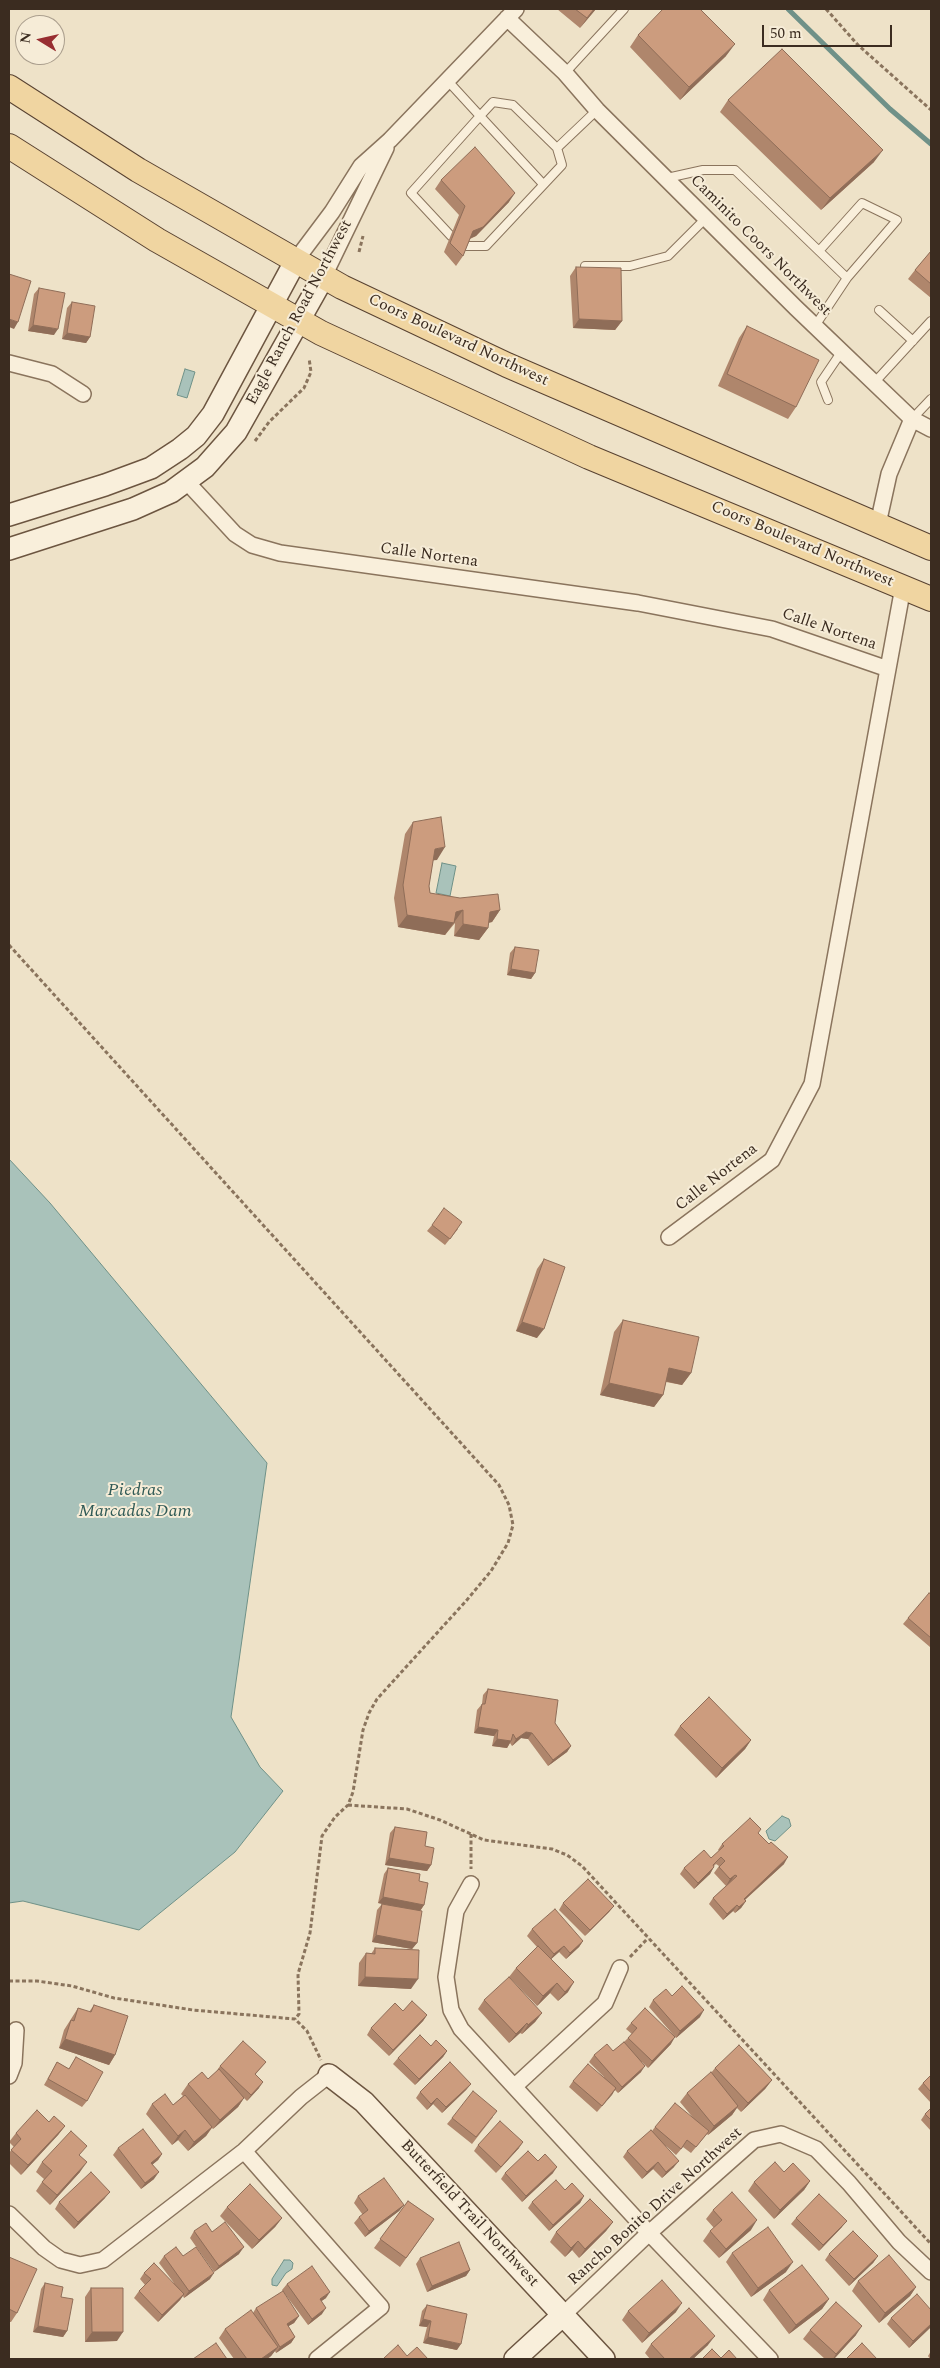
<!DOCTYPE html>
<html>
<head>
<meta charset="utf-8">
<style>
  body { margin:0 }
  #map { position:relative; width:940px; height:2368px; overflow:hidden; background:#eee2c8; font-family:Spectral,serif }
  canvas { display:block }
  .frame { position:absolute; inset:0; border:10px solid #3b2c20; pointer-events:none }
  .north { position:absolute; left:15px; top:15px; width:50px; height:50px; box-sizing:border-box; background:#f6ecd7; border:1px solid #ab9f8e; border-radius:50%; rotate:279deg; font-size:14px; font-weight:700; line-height:20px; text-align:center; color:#3b2c20 }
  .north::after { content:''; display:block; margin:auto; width:18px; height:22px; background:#982e31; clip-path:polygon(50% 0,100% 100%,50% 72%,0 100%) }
  .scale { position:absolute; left:762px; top:25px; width:130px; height:22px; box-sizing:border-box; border:2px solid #3b2c20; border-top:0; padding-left:6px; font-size:15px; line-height:18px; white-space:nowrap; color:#3b2c20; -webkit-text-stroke:4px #f6ecd7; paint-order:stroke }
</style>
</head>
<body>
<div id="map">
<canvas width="940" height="2368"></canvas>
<div class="frame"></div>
<div class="north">N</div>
<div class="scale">50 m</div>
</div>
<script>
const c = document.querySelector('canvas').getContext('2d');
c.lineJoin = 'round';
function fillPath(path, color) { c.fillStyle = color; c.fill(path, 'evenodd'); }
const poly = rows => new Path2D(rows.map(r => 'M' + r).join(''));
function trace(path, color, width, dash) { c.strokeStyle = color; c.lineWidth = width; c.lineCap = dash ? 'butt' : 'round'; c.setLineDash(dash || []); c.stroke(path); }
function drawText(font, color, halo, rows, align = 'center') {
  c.font = font + ' Spectral,serif'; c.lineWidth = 4; c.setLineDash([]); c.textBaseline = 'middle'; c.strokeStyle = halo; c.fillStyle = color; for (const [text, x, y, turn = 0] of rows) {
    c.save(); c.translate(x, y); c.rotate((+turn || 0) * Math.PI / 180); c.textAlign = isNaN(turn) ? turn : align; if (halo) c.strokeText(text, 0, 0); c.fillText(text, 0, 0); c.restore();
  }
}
const water = poly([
  [185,369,195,372,187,398,177,395,185,369],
  [442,863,456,866,450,896,436,893,442,863],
  [9,1159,50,1203,267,1463,231,1717,260,1767,283,1791,235,1852,139,1930,23,1901,9,1903,9,1159],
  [782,1816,789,1819,791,1826,775,1841,769,1839,766,1831,782,1816],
  [284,2260,290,2260,293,2263,292,2269,286,2273,277,2286,272,2285,272,2279,284,2260]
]);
const stream = poly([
  [788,9,890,109,931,144]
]);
const path = poly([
  [826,9,858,45,931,110],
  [359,252,363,236],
  [255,441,269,422,304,388,311,372,309,358],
  [9,945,499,1485,509,1505,513,1525,508,1543,491,1571,466,1601,377,1699,369,1713,363,1730,353,1792,348,1805,335,1817,322,1836,310,1933,298,1974,299,2014,295,2019],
  [348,1805,407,1809,440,1820,484,1840,552,1849,567,1855,582,1866,931,2244],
  [471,1834,471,1869],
  [630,1957,648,1938],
  [9,1981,37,1981,72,1986,114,1998,193,2010,295,2019,307,2031,321,2060]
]);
const lane = poly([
  [565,73,624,9],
  [447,80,480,116,493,102,513,105,557,148],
  [667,178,703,170,735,170,847,278,815,326],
  [451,236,411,193,480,116,543,184],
  [463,246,486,246,562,165,557,148,597,110],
  [819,251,862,203,897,220,847,278],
  [585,266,630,266,668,256,706,218],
  [879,310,913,341],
  [874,383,931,321],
  [828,400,821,382,842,351],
  [912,419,931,399]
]);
const street = poly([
  [507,18,565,73,597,110,796,308,912,419,889,474,878,524],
  [296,260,332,212,361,166,390,140,516,9],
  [324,276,386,148],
  [9,363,52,374,83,394],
  [912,419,931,429],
  [186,481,235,534,252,545,280,553,638,603,772,629,888,669],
  [669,1237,772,1160,812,1084,903,587],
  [471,1884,456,1911,446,1977,451,2010,461,2029,649,2233,770,2359],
  [9,2076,14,2063,16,2030],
  [515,2086,605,2003,620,1968],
  [244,2151,381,2307,317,2359],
  [9,2214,44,2248,61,2260,80,2265,103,2260,244,2151,301,2097,329,2075],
  [563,2315,649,2233,754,2140,781,2134,816,2149,849,2183,899,2242,931,2272]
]);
const secondary = poly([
  [9,515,105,485,151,468,180,449,196,436,213,414,296,260],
  [9,549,133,509,171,492,205,467,236,432,324,276],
  [329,2075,364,2102,604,2359],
  [515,2359,563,2315]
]);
const primary = poly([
  [9,87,138,170,342,287,507,365,931,548],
  [9,146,157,240,321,333,589,457,931,599]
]);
const wall = poly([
  [557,9,596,9,580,28],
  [638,35,726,56,680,100,630,47],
  [728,100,874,162,821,210,720,112],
  [441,180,509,202,476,236,470,239,463,256,456,266,444,252,459,215,435,189],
  [931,251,931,298,908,279,915,270],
  [576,267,622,321,615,330,573,328,570,276],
  [39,288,54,335,28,331,34,294],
  [72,302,90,337,86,343,62,339,67,308],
  [747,326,796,407,788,419,718,386,739,338],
  [413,822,437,860,433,860,429,886,430,893,500,910,492,922,488,923,488,928,479,940,454,936,455,923,445,935,398,927,394,898,405,834],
  [515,947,535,973,531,979,507,975,510,953],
  [432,1225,458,1229,445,1245,427,1231],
  [544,1259,537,1338,516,1331,537,1269],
  [623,1320,691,1373,682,1385,666,1382,663,1395,654,1407,600,1395,614,1332],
  [931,1594,931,1646,930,1647,903,1624,908,1618],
  [488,1689,555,1723,571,1746,567,1752,548,1766,528,1739,521,1738,512,1746,510,1743,507,1748,492,1746,494,1736,474,1733,477,1710,482,1704,483,1695],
  [680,1726,751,1740,745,1749,716,1778,674,1735],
  [395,1827,425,1846,431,1865,427,1871,385,1865,390,1833],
  [758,1833,784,1864,745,1900,746,1901,741,1908,735,1913,733,1911,723,1920,709,1904,713,1898,731,1881,726,1886,714,1873,719,1866,716,1864,714,1866,710,1874,694,1889,680,1874,684,1868,711,1858,719,1851,718,1850,722,1844],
  [388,1868,419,1881,424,1905,420,1911,417,1943,412,1949,372,1942,377,1910,382,1904,388,1905,378,1903,384,1874],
  [563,1903,614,1906,609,1912,585,1936,559,1910],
  [532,1929,583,1941,579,1947,566,1959,559,1952,551,1959,568,1992,558,2001,550,1993,537,2006,509,1977,516,1968,537,1947,527,1936],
  [375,1948,411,1989,358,1986,359,1963,366,1953,371,1954],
  [672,1996,700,2017,676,2038,649,2007,653,2000],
  [484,2000,542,2013,535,2022,522,2034,520,2033,509,2043,478,2009],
  [94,2005,115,2055,109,2065,59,2048,64,2030,78,2008,89,2012],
  [403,2011,427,2015,423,2021,389,2056,367,2035,371,2028],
  [631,2023,671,2044,648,2068,642,2062,641,2072,618,2093,615,2090,597,2112,569,2087,573,2081,604,2077,589,2062,594,2055,613,2051,624,2042,632,2034,626,2029],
  [431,2046,447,2051,443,2057,415,2085,393,2064,398,2058],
  [76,2057,87,2101,82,2107,44,2085,57,2062,69,2069],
  [266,2062,255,2075,259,2088,247,2101,244,2098,238,2107,213,2129,212,2128,206,2136,188,2151,178,2140,172,2145,146,2114,152,2104,173,2105,183,2096,181,2094,188,2084,208,2079,216,2072,220,2066],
  [715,2068,772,2080,765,2089,741,2112,737,2108,732,2115,708,2135,707,2134,691,2153,683,2147,676,2155,666,2146,674,2167,662,2178,653,2169,642,2179,623,2157,627,2151,652,2131,655,2127,694,2119,680,2102,687,2093,711,2073],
  [931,2075,931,2103,918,2089,923,2083],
  [471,2084,466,2090,442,2113,433,2104,427,2110,416,2098,420,2092],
  [931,2108,931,2131,921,2120,925,2114],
  [493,2117,472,2144,447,2124,452,2118],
  [49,2122,65,2126,58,2135,21,2175,9,2163,9,2153,14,2147,9,2142,16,2133],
  [478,2145,519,2148,496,2173,474,2151],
  [118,2148,162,2154,158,2160,153,2164,154,2179,141,2189,113,2155],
  [538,2161,553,2173,522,2202,501,2179,505,2173],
  [42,2162,80,2172,50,2205,36,2191,44,2179,36,2172],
  [784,2172,810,2181,804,2190,774,2219,748,2191,754,2182],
  [358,2196,404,2205,399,2211,365,2237,354,2223,359,2217,363,2215,354,2203],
  [584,2196,580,2203,549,2231,528,2208,532,2202],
  [105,2198,74,2229,55,2209,59,2202],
  [408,2201,434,2219,400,2267,374,2248],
  [227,2207,282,2218,275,2227,252,2249,220,2216],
  [713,2210,751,2230,719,2258,703,2241,710,2231,714,2228,706,2219],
  [796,2218,842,2227,819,2251,791,2224],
  [613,2222,606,2231,579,2258,572,2250,565,2257,550,2242,556,2232],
  [194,2231,212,2232,239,2254,214,2272,190,2238],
  [732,2253,786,2272,751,2297,726,2262],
  [829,2254,878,2256,873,2263,849,2286,825,2260],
  [164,2256,183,2256,210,2279,184,2298,183,2296,180,2300,158,2322,134,2298,139,2291,145,2285,140,2279,144,2273,174,2283,159,2263],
  [9,2257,17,2313,11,2322,9,2322],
  [420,2258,470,2270,466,2276,427,2292,416,2264],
  [858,2281,916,2287,910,2296,879,2323,852,2291],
  [45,2283,61,2297,67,2331,63,2337,33,2332,41,2289],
  [287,2284,326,2298,321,2301,322,2314,308,2325,282,2290],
  [91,2288,117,2341,85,2342,85,2297],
  [769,2290,829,2299,822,2309,789,2334,763,2300],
  [427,2305,457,2350,423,2343,427,2327,419,2326,422,2311],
  [256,2308,299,2316,294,2323,288,2326,295,2337,291,2343,276,2353,275,2351,271,2356,267,2359,234,2359,219,2338,225,2329,253,2313],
  [628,2311,676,2312,642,2343,622,2320],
  [891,2318,931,2327,909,2348,887,2324],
  [810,2330,856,2335,834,2359,825,2359,803,2339],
  [651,2344,708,2345,693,2359,650,2359,645,2353],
  [931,2351,931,2359,930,2359,928,2356]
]);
const shadedWall = poly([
  [594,9,596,9,580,28,587,18],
  [735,44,726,56,680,100,689,87],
  [883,150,874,162,821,210,830,198],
  [515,193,509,202,476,236,466,240,473,231],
  [9,319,18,322,14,329,9,327],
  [579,319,622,321,615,330,573,328],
  [33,325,58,329,54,335,28,331],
  [67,333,90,337,86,343,62,339],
  [445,847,437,860,427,861,435,849],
  [463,910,445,935,398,927,407,915,456,912],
  [500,910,492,922,482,924,490,912],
  [463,924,488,928,479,940,454,936],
  [511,969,535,973,531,979,507,975],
  [522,1322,544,1329,537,1338,516,1331],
  [669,1368,691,1373,682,1385,660,1380],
  [609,1383,663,1395,654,1407,600,1395],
  [478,1727,498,1730,494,1736,474,1733],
  [526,1732,532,1733,528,1739,521,1738,512,1746,516,1739],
  [497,1739,511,1741,507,1748,492,1746],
  [751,1740,745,1749,716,1778,722,1768],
  [571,1746,567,1752,548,1766,553,1760],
  [788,1857,784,1864,739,1905,744,1899],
  [389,1858,431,1865,427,1871,385,1865],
  [714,1867,710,1874,694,1889,698,1883],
  [735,1875,731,1881,726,1886,730,1879],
  [383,1897,424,1905,420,1911,378,1903],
  [746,1901,741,1908,735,1913,739,1907],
  [737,1905,733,1911,723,1920,727,1914],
  [614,1906,609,1912,585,1936,590,1930],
  [376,1935,417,1943,412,1949,372,1942],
  [583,1941,579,1947,566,1959,570,1953],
  [564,1946,559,1952,549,1961,554,1954],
  [365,1977,418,1979,411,1989,358,1986],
  [574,1982,568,1992,558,2001,565,1992],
  [557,1983,550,1993,537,2006,543,1996],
  [704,2010,700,2017,676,2038,680,2031],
  [542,2013,535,2022,522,2034,528,2025],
  [427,2015,423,2021,389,2056,393,2050],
  [527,2023,520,2033,509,2043,516,2034],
  [675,2037,671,2044,648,2068,652,2061],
  [65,2039,115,2055,109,2065,59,2048],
  [447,2051,443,2057,415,2085,419,2079],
  [645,2066,641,2072,618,2093,622,2087],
  [772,2080,765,2089,741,2112,748,2103],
  [263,2082,259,2088,247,2101,251,2095],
  [471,2084,466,2090,442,2113,446,2107],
  [616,2088,612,2095,597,2112,602,2106],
  [244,2098,238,2107,213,2129,220,2120],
  [437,2098,433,2104,427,2110,431,2104],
  [738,2106,732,2115,708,2135,714,2126],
  [65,2126,58,2135,21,2175,28,2165],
  [212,2127,206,2136,188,2151,194,2142],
  [185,2130,178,2140,172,2145,178,2136],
  [523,2142,519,2148,496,2173,501,2167],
  [162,2154,158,2160,147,2169,151,2163],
  [679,2161,674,2167,662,2178,666,2172],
  [87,2162,80,2172,50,2205,57,2195],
  [658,2162,653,2169,642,2179,647,2172],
  [557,2167,553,2173,522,2202,526,2196],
  [159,2172,154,2179,141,2189,145,2183],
  [810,2181,804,2190,774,2219,780,2210],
  [110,2192,105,2198,74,2229,78,2222],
  [584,2196,580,2203,549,2231,553,2225],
  [404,2205,399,2211,365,2237,369,2231],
  [282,2218,275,2227,252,2249,259,2240],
  [757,2220,751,2230,719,2258,726,2249],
  [847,2221,842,2227,819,2251,823,2245],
  [613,2222,606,2231,579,2258,585,2249],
  [578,2241,572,2250,565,2257,571,2248],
  [244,2247,239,2254,214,2272,219,2266],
  [878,2256,873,2263,849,2286,854,2279],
  [793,2262,786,2272,751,2297,758,2288],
  [470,2270,466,2276,427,2292,432,2286],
  [214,2273,210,2279,184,2298,189,2291],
  [916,2287,910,2296,879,2323,885,2313],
  [330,2292,326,2298,316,2305,320,2299],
  [184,2294,180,2300,158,2322,162,2315],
  [829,2299,822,2309,789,2334,796,2325],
  [682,2303,676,2312,642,2343,649,2333],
  [326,2308,322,2314,308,2325,312,2319],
  [299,2316,294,2323,282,2330,287,2324],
  [423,2319,431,2321,427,2327,419,2326],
  [931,2324,931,2327,909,2348,913,2341],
  [38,2326,67,2331,63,2337,33,2332],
  [862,2326,856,2335,834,2359,833,2359,836,2354],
  [92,2332,123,2332,117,2341,85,2342],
  [715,2336,708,2345,693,2359,689,2359],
  [295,2337,291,2343,276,2353,280,2347],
  [428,2337,461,2344,457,2350,423,2343],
  [278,2347,271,2356,267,2359,261,2359]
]);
const building = poly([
  [575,9,594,9,587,18,575,9],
  [663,9,700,9,735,44,689,87,638,35,663,9],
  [782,49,883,150,830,198,728,100,782,49],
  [475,147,515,193,483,227,473,231,463,256,450,243,465,206,441,180,475,147],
  [931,251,931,284,915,270,931,251],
  [576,267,621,268,622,321,579,319,576,267],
  [9,274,31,281,18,322,9,319,9,274],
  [39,288,65,293,58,329,33,325,39,288],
  [72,302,95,306,90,337,67,333,72,302],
  [747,326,819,360,796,407,727,374,747,326],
  [441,817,445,847,435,849,429,886,430,893,460,898,498,894,500,910,490,912,488,928,463,924,463,910,456,912,454,923,407,915,403,885,413,822,441,817],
  [515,947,539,950,535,973,511,969,515,947],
  [444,1208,462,1222,450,1239,432,1225,444,1208],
  [544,1259,565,1267,544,1329,522,1322,544,1259],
  [623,1320,699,1337,691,1373,669,1368,663,1395,609,1383,623,1320],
  [929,1593,931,1594,931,1638,908,1618,929,1593],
  [488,1689,558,1700,555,1723,571,1746,553,1760,532,1733,526,1732,516,1739,513,1734,511,1741,497,1739,498,1730,478,1727,482,1704,485,1704,488,1689],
  [709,1697,751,1740,722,1768,680,1726,709,1697],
  [750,1818,761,1829,758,1833,769,1844,771,1842,788,1857,744,1899,746,1901,739,1907,737,1905,727,1914,713,1898,737,1876,735,1875,730,1879,719,1867,725,1861,721,1857,713,1865,714,1867,698,1883,684,1868,704,1850,711,1858,724,1846,722,1844,750,1818],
  [395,1827,427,1832,425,1846,434,1848,431,1865,389,1858,395,1827],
  [388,1868,420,1874,419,1881,428,1883,424,1905,383,1897,388,1868],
  [588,1879,614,1906,590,1930,563,1903,588,1879],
  [382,1904,422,1911,417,1943,376,1935,382,1904],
  [555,1909,583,1941,570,1953,564,1946,554,1954,532,1929,555,1909],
  [538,1946,574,1982,565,1992,557,1983,543,1996,516,1968,538,1946],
  [375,1948,419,1950,418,1979,365,1977,366,1953,375,1954,375,1948],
  [509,1977,542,2013,528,2025,527,2023,516,2034,484,2000,509,1977],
  [682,1986,704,2010,680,2031,653,2000,666,1989,672,1996,682,1986],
  [412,2001,427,2015,393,2050,371,2028,395,2003,403,2011,412,2001],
  [94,2005,128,2016,115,2055,65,2039,71,2020,74,2021,78,2008,91,2012,94,2005],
  [645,2008,675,2037,652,2061,628,2038,637,2028,631,2023,645,2008],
  [420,2035,431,2046,436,2040,447,2051,419,2079,398,2058,420,2035],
  [243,2041,266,2062,255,2074,263,2082,251,2095,220,2066,243,2041],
  [624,2042,645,2066,622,2087,594,2055,607,2044,613,2051,624,2042],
  [739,2045,772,2080,748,2103,715,2068,739,2045],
  [76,2057,103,2072,87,2101,48,2079,57,2062,69,2069,76,2057],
  [450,2062,471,2084,446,2107,437,2098,431,2104,420,2092,450,2062],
  [588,2064,616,2088,602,2106,573,2081,588,2064],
  [219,2069,244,2098,220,2120,188,2084,202,2072,208,2079,219,2069],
  [711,2072,738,2106,714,2126,687,2093,711,2072],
  [931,2075,931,2092,923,2083,931,2075],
  [473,2091,497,2111,476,2137,452,2118,473,2091],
  [165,2094,173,2105,185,2095,212,2127,194,2142,185,2130,178,2136,152,2104,165,2094],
  [675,2103,709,2131,696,2147,687,2140,681,2149,655,2127,675,2103],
  [931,2108,931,2120,925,2114,931,2108],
  [37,2110,49,2122,54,2116,65,2126,28,2165,11,2150,21,2139,16,2133,37,2110],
  [500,2121,523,2142,501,2167,478,2145,500,2121],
  [143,2129,162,2154,151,2163,159,2172,145,2183,118,2148,143,2129],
  [651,2130,679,2161,666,2172,658,2162,647,2172,627,2151,651,2130],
  [71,2131,87,2146,79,2155,87,2162,57,2195,42,2182,52,2171,42,2162,71,2131],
  [528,2151,538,2161,545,2154,557,2167,526,2196,505,2173,528,2151],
  [775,2162,784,2172,793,2163,810,2181,780,2210,754,2182,775,2162],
  [91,2172,110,2192,78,2222,59,2202,91,2172],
  [384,2178,404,2205,369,2231,359,2217,368,2210,358,2196,384,2178],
  [556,2180,565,2190,572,2183,584,2196,553,2225,532,2202,556,2180],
  [250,2184,282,2218,259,2240,227,2207,250,2184],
  [732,2192,757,2220,726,2249,710,2231,722,2220,713,2210,732,2192],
  [819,2194,847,2221,823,2245,796,2218,819,2194],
  [590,2199,613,2222,585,2249,578,2241,571,2248,556,2232,590,2199],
  [408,2201,434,2219,406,2258,380,2239,408,2201],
  [225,2222,244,2247,219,2266,194,2231,206,2223,212,2232,225,2222],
  [768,2227,793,2262,758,2288,732,2253,768,2227],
  [853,2231,878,2256,854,2279,829,2254,853,2231],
  [459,2242,470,2270,432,2286,420,2258,459,2242],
  [176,2247,183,2256,196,2247,214,2273,189,2291,164,2256,176,2247],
  [889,2255,916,2287,885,2313,858,2281,889,2255],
  [9,2257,37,2269,17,2313,9,2309,9,2257],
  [154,2263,184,2294,162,2315,139,2291,151,2279,144,2273,154,2263],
  [802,2265,829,2299,796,2325,769,2290,802,2265],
  [312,2266,330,2292,320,2299,326,2308,312,2319,287,2284,312,2266],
  [662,2280,682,2303,649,2333,628,2311,662,2280],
  [45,2283,63,2287,61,2297,73,2299,67,2331,38,2326,45,2283],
  [91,2288,123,2288,123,2332,92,2332,91,2288],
  [283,2291,299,2316,287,2324,295,2337,280,2347,256,2308,283,2291],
  [917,2294,931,2310,931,2324,913,2341,891,2318,917,2294],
  [836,2302,862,2326,836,2354,810,2330,836,2302],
  [427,2305,467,2314,461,2344,428,2337,431,2321,423,2319,427,2305],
  [689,2308,715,2336,689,2359,665,2359,651,2344,689,2308],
  [251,2310,278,2347,261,2359,247,2359,225,2329,251,2310],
  [216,2343,227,2359,193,2359,216,2343],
  [862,2343,877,2359,846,2359,862,2343],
  [398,2345,407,2356,417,2347,428,2359,386,2359,384,2358,398,2345],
  [712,2349,721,2358,729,2350,737,2359,702,2359,712,2349]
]);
const streetNames = [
  ["Caminito Coors Northwest",760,246,45],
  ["Eagle Ranch Road Northwest",300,313,-62],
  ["Coors Boulevard Northwest",458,341,25],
  ["Coors Boulevard Northwest",802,545,23],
  ["Calle Nortena",429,556,8],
  ["Calle Nortena",829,630,19],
  ["Calle Nortena",717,1178,-38],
  ["Rancho Bonito Drive Northwest",656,2207,-42],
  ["Butterfield Trail Northwest",469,2214,47]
];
const waterNames = [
  ["Piedras",135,1491],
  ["Marcadas Dam",135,1512]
];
fillPath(water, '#a9c2ba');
trace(water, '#6f9188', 1);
trace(stream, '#6f9188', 5);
trace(lane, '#8a745d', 10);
trace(street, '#8a745d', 18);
trace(secondary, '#6c5540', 24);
trace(primary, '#584231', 26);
trace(path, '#8a745d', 3, [4, 2.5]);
trace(lane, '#f9efdb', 8);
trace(street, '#f9efdb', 15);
trace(secondary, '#f9efdb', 21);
trace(primary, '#f0d5a1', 24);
fillPath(wall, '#af866c');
fillPath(shadedWall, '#8f6d58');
fillPath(building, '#cc9c7e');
trace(building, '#8f6d58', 1);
drawText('16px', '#3b2c20', '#f6ecd7', streetNames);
drawText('italic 18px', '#305a56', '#f6ecd7', waterNames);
</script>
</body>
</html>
